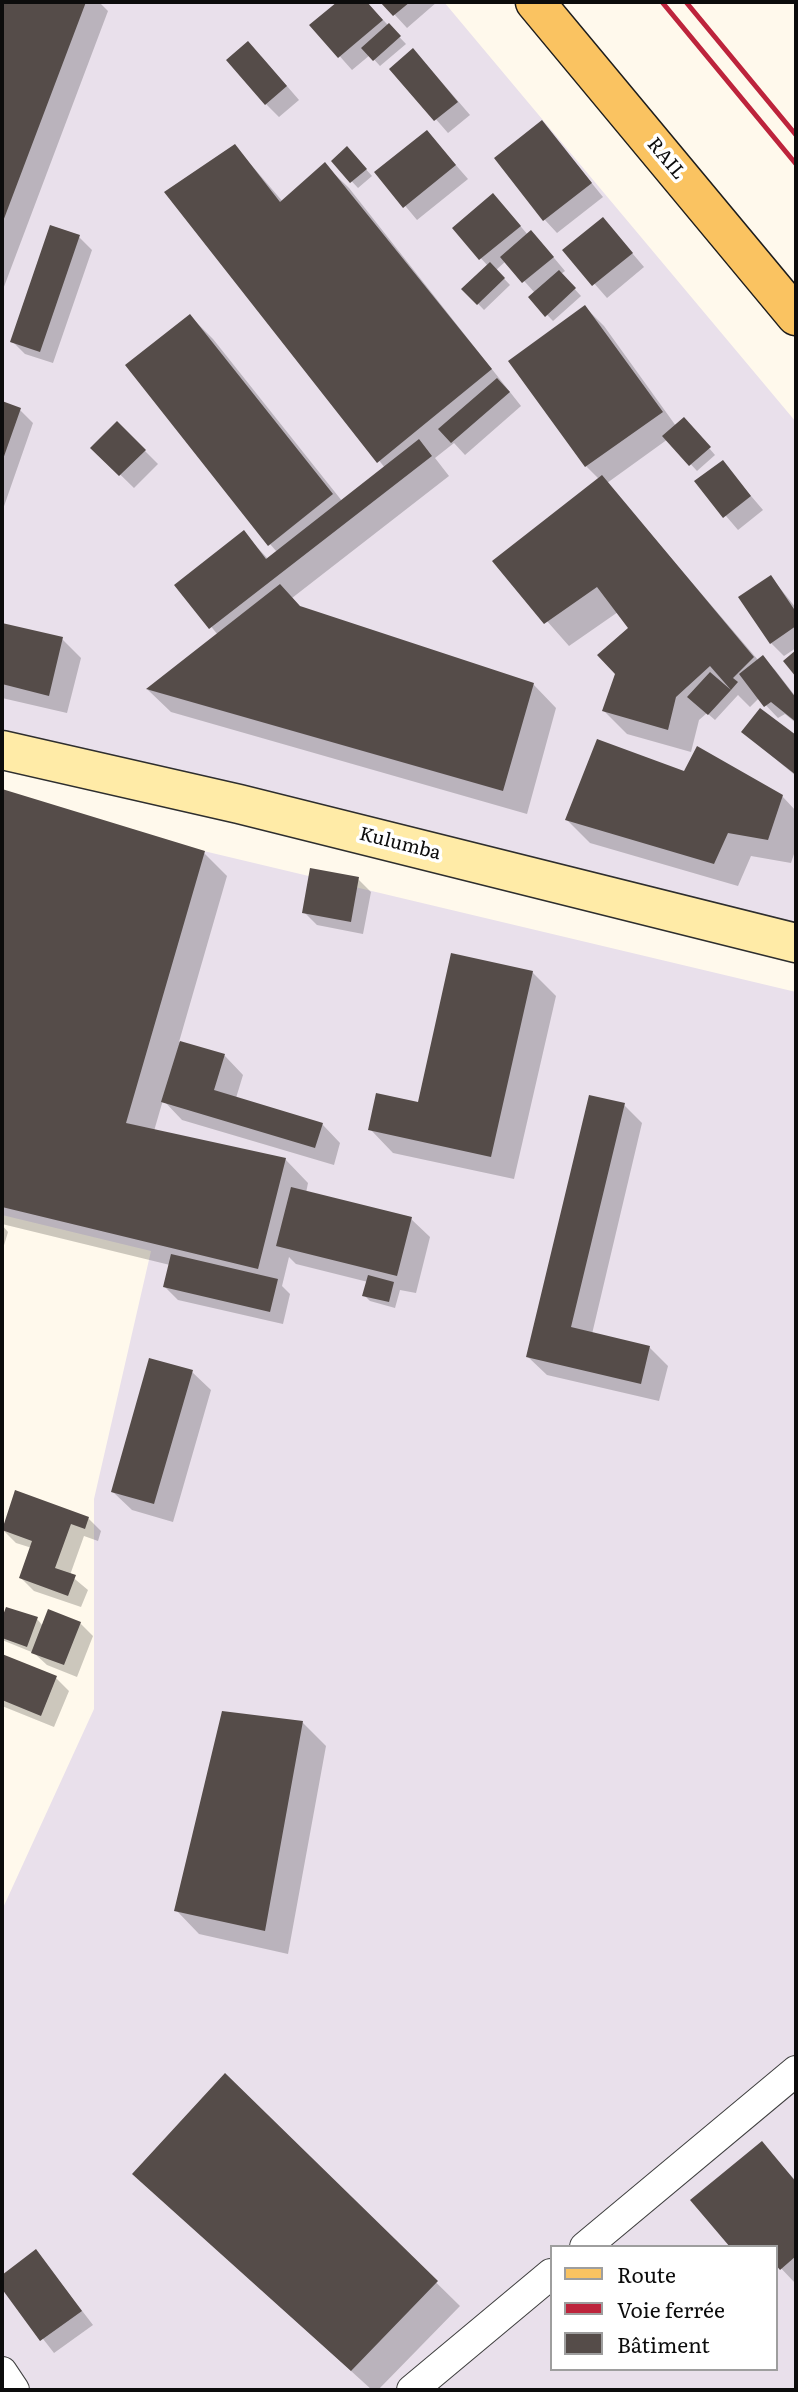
<!DOCTYPE html>
<html>
<head>
<meta charset="utf-8">
<style>
  body { margin:0 }
  #map { position:relative; width:798px; height:2392px; overflow:hidden; background:#fff9ec; font-family:Literata,serif }
  canvas { display:block }
  .frame { position:absolute; inset:0; border:4px solid #0c0c0c; pointer-events:none }
  .legend { position:absolute; left:550px; top:2245px; width:228px; height:126px; box-sizing:border-box; background:#fff; border:2px solid #9e9e9e; margin:0; padding:9px 12px; list-style:none; font-size:21px; color:#0c0c0c }
  .legend li { display:flex; align-items:center; gap:14px; height:35px }
  .legend b { width:35px; border:2px solid #9e9e9e }
</style>
</head>
<body>
<div id="map">
<canvas width="798" height="2392"></canvas>
<div class="frame"></div>
<ul class="legend">
<li><b style="height:9px;background:#fac361"></b>Route</li>
<li><b style="height:9px;background:#bd243c"></b>Voie ferrée</li>
<li><b style="height:19px;background:#554c49"></b>Bâtiment</li>
</ul>
</div>
<script>
const c = document.querySelector('canvas').getContext('2d');
c.lineJoin = 'round';
function fillPath(path, color) { c.fillStyle = color; c.fill(path, 'evenodd'); }
const poly = rows => new Path2D(rows.map(r => 'M' + r).join(''));
function trace(path, color, width, dash) { c.strokeStyle = color; c.lineWidth = width; c.lineCap = dash ? 'butt' : 'round'; c.setLineDash(dash || []); c.stroke(path); }
function drawText(font, color, halo, rows, align = 'center') {
  c.font = font + ' Literata,serif'; c.lineWidth = 7; c.setLineDash([]); c.textBaseline = 'middle'; c.strokeStyle = halo; c.fillStyle = color; for (const [text, x, y, turn = 0] of rows) {
    c.save(); c.translate(x, y); c.rotate((+turn || 0) * Math.PI / 180); c.textAlign = isNaN(turn) ? turn : align; if (halo) c.strokeText(text, 0, 0); c.fillText(text, 0, 0); c.restore();
  }
}
const industrial = poly([
  [2,2,444,2,796,422,796,927,2,735],
  [2,803,796,992,796,2390,2,2390,2,1910,94,1709,94,1499,151,1251,2,1215],
  [551,2247,775,2247,775,2369,551,2369]
]);
const shadow = poly([
  [2,2,99,2,108,11,2,292],
  [339,2,366,2,406,44,380,66,370,55,352,70,312,25],
  [383,2,437,2,407,28],
  [261,56,299,100,279,117,266,104],
  [426,64,470,115,448,133,392,69],
  [542,122,603,197,557,233,545,220],
  [427,132,468,179,417,220,377,172],
  [235,146,283,202,325,165,349,188,521,406,465,455,454,443,435,458,449,476,292,598,301,608,533,684,556,708,527,814,171,712,148,690,218,635,177,585,244,533,268,559,277,552,270,544,190,316,213,339,342,501,385,468,167,192],
  [353,155,372,176,358,188,333,161],
  [505,208,528,235,544,246,565,271,561,274,581,296,553,321,530,297,535,293,506,261,496,270,510,285,484,310,464,289,488,266,454,229],
  [603,219,644,267,607,298,565,250],
  [79,237,92,250,53,363,25,354,12,341],
  [585,307,604,326,676,426,690,426,715,455,697,471,668,439,607,483,758,660,762,657,775,670,796,697,796,723,785,714,778,718,759,698,750,707,738,695,715,720,707,713,699,720,691,752,627,734,604,711,631,628,618,612,569,646,494,561,599,479,586,466],
  [2,403,20,410,33,423,2,512],
  [117,423,158,464,134,488,93,448],
  [722,462,763,510,738,530,697,482],
  [771,577,796,608,796,648,784,656,771,643],
  [2,625,62,639,81,658,67,713,2,698],
  [761,710,796,738,796,776,743,732],
  [685,773,782,796,796,811,796,848,791,863,751,856,738,886,590,843,567,820],
  [2,791,204,853,227,876,179,1042,225,1056,243,1075,236,1098,322,1124,340,1143,334,1165,182,1120,163,1100,154,1131,285,1159,308,1183,306,1193,411,1219,430,1237,416,1293,400,1290,395,1308,370,1301,364,1295,368,1282,296,1264,289,1257,282,1286,290,1294,283,1324,178,1300,165,1287,170,1265,2,1224],
  [358,879,371,892,363,934,317,925,304,912],
  [532,972,556,996,514,1179,393,1153,370,1129,419,1104],
  [624,1105,642,1123,592,1334,649,1347,668,1366,659,1401,547,1375,528,1357],
  [2,1225,8,1232,2,1252],
  [192,1372,211,1390,173,1522,132,1510,113,1492],
  [88,1518,101,1531,98,1541,84,1536,70,1575,88,1590,81,1607,34,1591,21,1578,32,1548,16,1543,3,1530],
  [37,1619,43,1626,80,1623,93,1636,77,1677,47,1665,34,1653,2,1640,2,1621],
  [2,1656,56,1678,69,1691,54,1727,2,1706],
  [223,1713,303,1723,326,1746,288,1954,199,1934,176,1910],
  [225,2075,460,2306,378,2390,372,2390,134,2174],
  [762,2144,796,2181,796,2284,777,2264,775,2266],
  [36,2251,93,2325,54,2353,2,2286,2,2277]
]);
const building = poly([
  [2,2,86,2,2,224],
  [337,2,367,2,383,20,338,58,309,25],
  [380,2,410,2,393,16],
  [389,23,401,36,373,61,361,48],
  [248,41,287,86,265,105,226,60],
  [413,48,458,102,434,121,389,69],
  [542,120,592,183,543,221,494,158],
  [427,130,456,165,403,208,374,172],
  [235,144,280,202,325,162,492,369,377,463,164,192],
  [347,146,367,169,350,183,331,161],
  [493,193,521,226,479,260,452,228],
  [603,217,633,253,592,286,562,250],
  [50,225,80,235,40,352,10,342],
  [531,230,554,257,522,283,500,257],
  [490,262,505,278,477,305,461,289],
  [559,270,576,288,545,317,528,297],
  [585,305,663,412,585,467,508,361],
  [190,314,333,494,268,546,125,365],
  [497,378,510,392,451,443,438,429],
  [2,401,21,408,2,462],
  [684,417,711,447,689,466,662,436],
  [117,421,146,450,119,476,90,448],
  [419,439,432,456,209,629,174,585,244,530,266,559],
  [723,460,751,496,723,518,694,481],
  [602,475,754,657,733,678,738,682,731,690,710,666,676,697,668,730,602,711,615,674,597,655,628,628,597,587,544,624,492,561],
  [771,575,796,612,796,626,770,644,738,597],
  [280,584,300,606,534,683,503,791,146,689],
  [2,623,63,637,49,696,2,684],
  [796,650,796,677,783,661],
  [763,655,796,698,796,722,771,702,764,707,739,674],
  [710,672,731,690,708,715,687,697],
  [760,708,796,735,796,775,741,732],
  [597,739,684,771,697,746,783,795,768,840,728,833,714,864,565,820],
  [2,789,205,851,126,1123,286,1158,258,1269,2,1207],
  [310,868,359,877,351,922,302,913],
  [451,953,533,971,491,1157,368,1130,376,1093,418,1102],
  [180,1041,225,1054,214,1090,323,1123,315,1148,161,1102],
  [589,1095,625,1103,571,1327,650,1346,641,1384,526,1357],
  [291,1187,412,1217,397,1276,276,1246],
  [171,1254,278,1279,270,1312,163,1287],
  [368,1275,394,1282,389,1302,362,1296],
  [149,1358,193,1370,154,1504,111,1492],
  [15,1490,89,1517,85,1529,71,1524,55,1568,76,1575,68,1596,19,1578,32,1541,2,1530],
  [6,1607,38,1617,27,1647,2,1638,2,1618],
  [48,1609,81,1622,64,1665,31,1653],
  [2,1654,57,1676,41,1716,2,1700],
  [222,1711,303,1721,265,1931,174,1911],
  [225,2073,438,2281,351,2371,132,2174],
  [762,2141,796,2182,796,2256,780,2270,775,2264,775,2247,730,2247,690,2200],
  [36,2249,82,2311,40,2341,2,2289,2,2275]
]);
const street = poly([
  [585,2247,796,2071],
  [2,2372,14,2390],
  [412,2390,551,2274]
]);
const secondary = poly([
  [2,750,239,804,796,943]
]);
const primary = poly([
  [535,2,796,316]
]);
const rail = poly([
  [662,2,796,164],
  [686,2,796,135]
]);
const streetNames = [
  ["RAIL",666,159,50],
  ["Kulumba",400,844,14]
];
fillPath(industrial, '#e9e0eb');
fillPath(shadow, '#0003');
fillPath(building, '#554c49');
trace(street, '#3f3f3f', 32);
trace(secondary, '#2e2e2e', 41);
trace(primary, '#1d1d1d', 41);
trace(street, '#fff', 30);
trace(secondary, '#ffeba7', 38);
trace(primary, '#fac361', 38);
trace(rail, '#bd243c', 5);
drawText('19px', '#0c0c0c', '#fff', streetNames);
</script>
</body>
</html>
